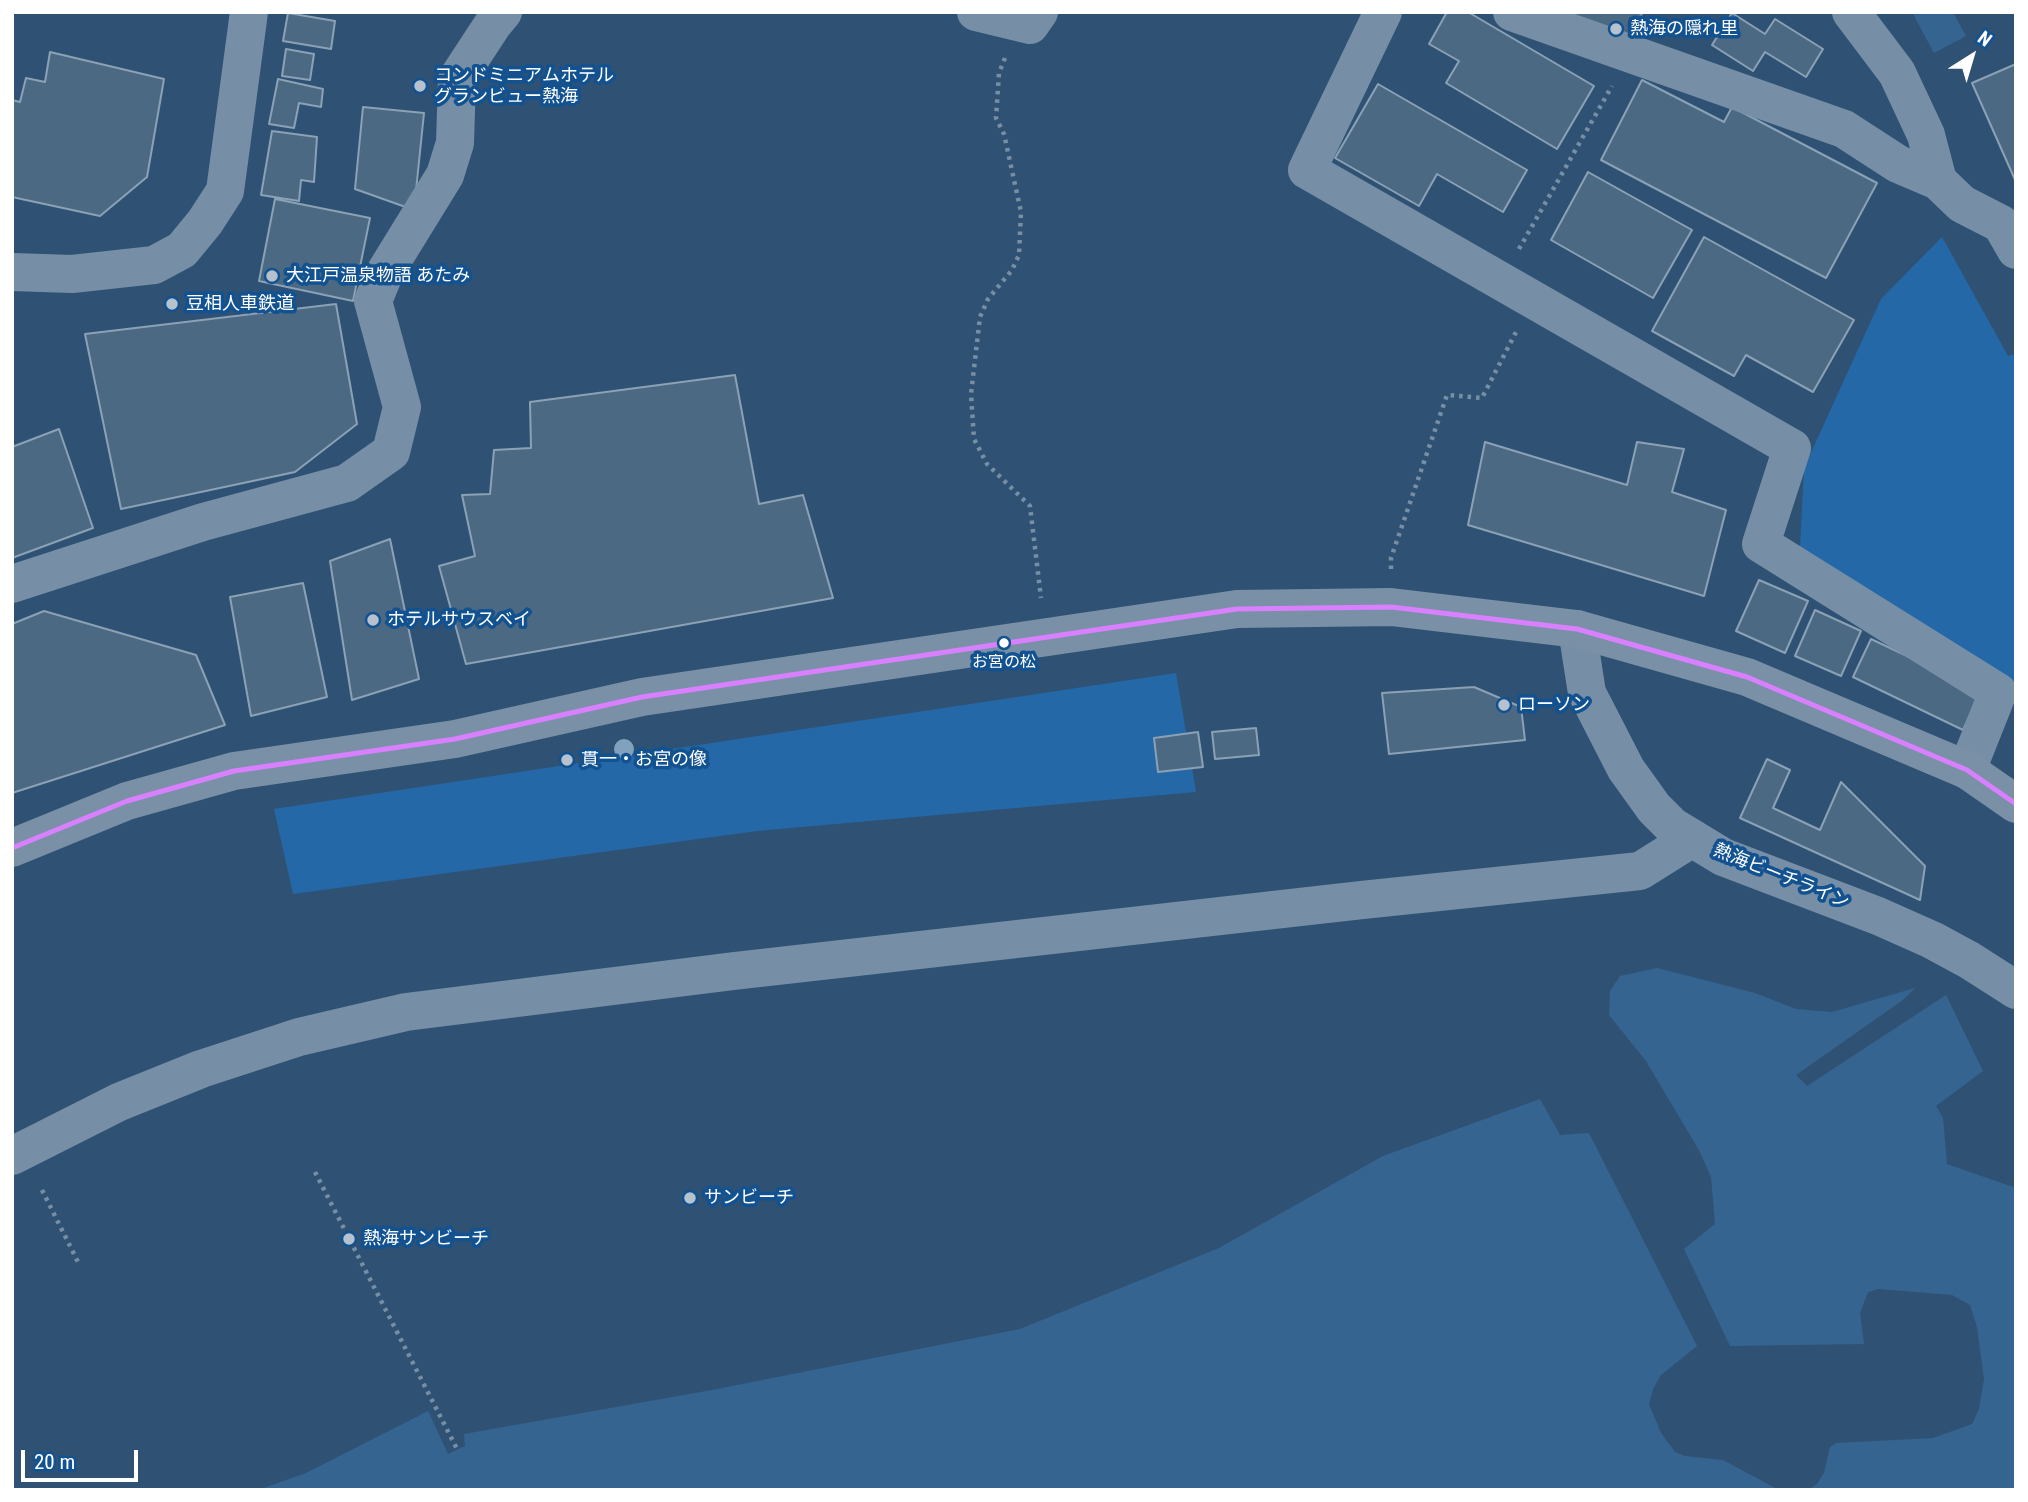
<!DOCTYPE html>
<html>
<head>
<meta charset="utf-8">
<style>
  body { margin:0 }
  #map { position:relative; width:2028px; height:1502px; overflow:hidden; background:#2f5274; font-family:"Roboto Condensed",sans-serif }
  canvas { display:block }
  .frame { position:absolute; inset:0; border:14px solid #fff; pointer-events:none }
  .north { position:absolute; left:1937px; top:21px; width:70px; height:70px; -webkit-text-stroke:5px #125291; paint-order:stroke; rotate:37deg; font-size:19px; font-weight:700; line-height:28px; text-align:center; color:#fff }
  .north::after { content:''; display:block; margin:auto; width:24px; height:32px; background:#fff; clip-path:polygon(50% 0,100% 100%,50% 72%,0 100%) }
  .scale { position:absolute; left:21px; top:1450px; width:117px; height:32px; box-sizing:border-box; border:4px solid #fff; border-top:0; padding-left:9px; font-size:21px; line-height:24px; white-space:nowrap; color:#fff; -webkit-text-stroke:5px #125291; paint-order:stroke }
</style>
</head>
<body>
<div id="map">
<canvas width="2028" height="1502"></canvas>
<div class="frame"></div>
<div class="north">N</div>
<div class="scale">20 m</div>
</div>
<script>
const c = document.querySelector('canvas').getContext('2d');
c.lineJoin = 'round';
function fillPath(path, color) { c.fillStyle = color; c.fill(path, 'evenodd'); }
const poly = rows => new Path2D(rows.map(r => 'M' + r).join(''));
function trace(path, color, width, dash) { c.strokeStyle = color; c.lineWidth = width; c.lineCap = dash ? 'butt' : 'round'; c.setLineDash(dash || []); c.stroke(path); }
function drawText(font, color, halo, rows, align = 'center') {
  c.font = font + ' "Roboto Condensed","Noto Sans JP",sans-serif'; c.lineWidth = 7; c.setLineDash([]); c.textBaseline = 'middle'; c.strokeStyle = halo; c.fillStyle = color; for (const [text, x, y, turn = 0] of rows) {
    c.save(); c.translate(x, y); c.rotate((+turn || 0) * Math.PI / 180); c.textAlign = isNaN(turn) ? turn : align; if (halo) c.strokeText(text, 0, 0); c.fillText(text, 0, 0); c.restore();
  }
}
const green = poly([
  [1942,237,2008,356,2016,354,2016,690,1800,549,1804,468,1881,299],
  [1176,673,1196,792,757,831,293,894,274,809]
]);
const water = poly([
  [1912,12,1953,12,1966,36,1934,53],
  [1657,968,1755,993,1796,1009,1832,1012,1915,988,1903,1000,1796,1075,1807,1086,1946,995,1983,1071,1936,1106,1943,1118,1947,1164,2016,1188,2016,1490,1808,1490,1817,1484,1824,1473,1830,1447,1836,1443,1933,1438,1972,1424,1979,1409,1984,1379,1977,1327,1970,1305,1952,1295,1878,1289,1868,1292,1860,1313,1864,1344,1730,1346,1684,1249,1715,1224,1711,1177,1700,1152,1646,1061,1609,1015,1610,991,1620,976],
  [1540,1099,1560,1135,1589,1133,1697,1346,1661,1375,1653,1389,1649,1404,1661,1433,1675,1452,1685,1456,1723,1460,1779,1490,258,1490,306,1473,428,1411,448,1454,465,1446,464,1434,712,1390,1020,1329,1219,1248,1383,1156]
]);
const building = poly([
  [1447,12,1468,12,1594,86,1557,149,1446,83,1459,61,1429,44,1447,12],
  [1546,12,1642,12,1635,44,1546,12],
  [288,13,335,21,331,49,283,41,288,13],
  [1732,13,1765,34,1775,19,1823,49,1806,77,1765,52,1753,71,1712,45,1732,13],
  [286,49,314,54,310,80,282,76,286,49],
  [50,52,164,79,147,177,100,216,12,197,12,100,20,102,26,78,45,82,50,52],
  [2016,64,2016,182,1972,83,2016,64],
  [278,79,323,89,321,107,299,103,294,128,269,124,278,79],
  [1642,80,1724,122,1732,107,1877,183,1826,278,1601,160,1642,80],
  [1378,84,1527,170,1503,212,1437,174,1419,206,1335,158,1378,84],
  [363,107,424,113,414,210,355,189,363,107],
  [272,131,317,137,314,182,301,180,299,201,261,195,272,131],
  [1588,172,1692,230,1653,298,1551,240,1588,172],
  [275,199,370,218,353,301,259,281,275,199],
  [1704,237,1854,320,1813,392,1746,355,1734,376,1652,331,1704,237],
  [336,304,357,424,295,472,121,509,85,334,336,304],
  [735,375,759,504,803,495,833,598,466,664,439,566,475,556,462,495,490,494,494,450,531,448,530,402,735,375],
  [59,429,93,528,12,558,12,447,59,429],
  [1485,442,1627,485,1637,442,1684,449,1672,492,1726,510,1704,596,1468,525,1485,442],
  [390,539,419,679,352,700,330,561,390,539],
  [1759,580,1808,601,1785,653,1736,631,1759,580],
  [303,583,327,697,251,716,230,597,303,583],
  [1815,610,1861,631,1841,676,1795,656,1815,610],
  [44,611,196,655,225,725,12,793,12,624,44,611],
  [1871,639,1981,691,1963,730,1853,677,1871,639],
  [1474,687,1521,707,1525,740,1389,754,1382,693,1474,687],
  [1256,728,1259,755,1215,759,1212,732,1256,728],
  [1198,732,1203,767,1158,772,1154,738,1198,732],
  [1767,759,1790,770,1773,808,1820,830,1841,782,1925,866,1920,900,1740,818,1767,759]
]);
const path = poly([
  [1005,58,999,73,996,118,1004,134,1021,212,1019,255,1012,270,988,299,980,317,971,394,974,439,987,464,1030,506,1041,598],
  [1519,249,1612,86],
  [1391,569,1391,558,1447,395,1482,398,1516,332],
  [315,1172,457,1449],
  [42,1190,80,1266]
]);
const minor = poly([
  [976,12,1030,25,1039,12],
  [1383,12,1307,170,1792,448,1761,544,1998,692,1967,770],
  [1512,12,1844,129,1898,164,1938,181,1962,204,2001,224,2016,250],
  [1851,12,1897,73,1926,135,1938,181],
  [12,272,72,274,154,265,182,250,205,222,225,191,249,12],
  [12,584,203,522,347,483,391,452,402,407,373,301,384,274,445,175,455,143,457,79,493,24,503,12],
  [1577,629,1587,693,1626,769,1654,808,1672,826,1723,857,1878,916,1932,940,1969,960,2016,990],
  [12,1156,119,1102,201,1069,299,1037,406,1012,734,971,1362,900,1640,871,1691,839]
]);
const highway = poly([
  [12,848,127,801,234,771,455,739,642,697,1237,609,1391,607,1577,629,1747,677,1967,770,2016,804]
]);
const bus1 = poly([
  [12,848,127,801,234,771,455,739,642,697,1237,609,1391,607,1577,629,1747,677,1967,770,2016,804]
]);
const trees = [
  [624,749]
];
const markers = [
  [1616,29,7,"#b6c2ce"],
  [420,86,7,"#b6c2ce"],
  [272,276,7,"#b6c2ce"],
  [172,304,7,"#b6c2ce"],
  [373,620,7,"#b6c2ce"],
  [1004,643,6,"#fff"],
  [1504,705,7,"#b6c2ce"],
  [567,760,7,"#b6c2ce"],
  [690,1198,7,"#b6c2ce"],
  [349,1239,7,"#b6c2ce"]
];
const busNames = [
  ["お宮の松",1004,663]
];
const poiNames = [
  ["熱海の隠れ里",1630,29],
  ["コンドミニアムホテル",434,76],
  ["グランビュー熱海",434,97],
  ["大江戸温泉物語 あたみ",286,276],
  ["豆相人車鉄道",186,304],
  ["ホテルサウスベイ",387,620],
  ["ローソン",1518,705],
  ["貫一・お宮の像",581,760],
  ["サンビーチ",704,1198],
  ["熱海サンビーチ",363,1239]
];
const streetNames = [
  ["熱海ビーチライン",1781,877,22]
];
fillPath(green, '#2568a8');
fillPath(water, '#366491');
fillPath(building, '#4c6983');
trace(building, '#8ba1b5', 2);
trace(path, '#768fa7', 4.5, [3.5, 5]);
trace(minor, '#768fa7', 38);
trace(highway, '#7990a7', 38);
trace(bus1, '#d880ff', 5);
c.fillStyle = '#82a1bf';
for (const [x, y] of trees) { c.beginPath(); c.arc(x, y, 10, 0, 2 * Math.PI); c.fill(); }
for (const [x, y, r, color] of markers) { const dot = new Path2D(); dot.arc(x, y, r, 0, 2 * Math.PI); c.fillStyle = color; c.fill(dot); trace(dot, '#125291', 2.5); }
drawText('16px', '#fff', '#125291', busNames);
drawText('18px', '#fff', '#125291', poiNames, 'left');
drawText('18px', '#fff', '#125291', streetNames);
</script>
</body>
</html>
